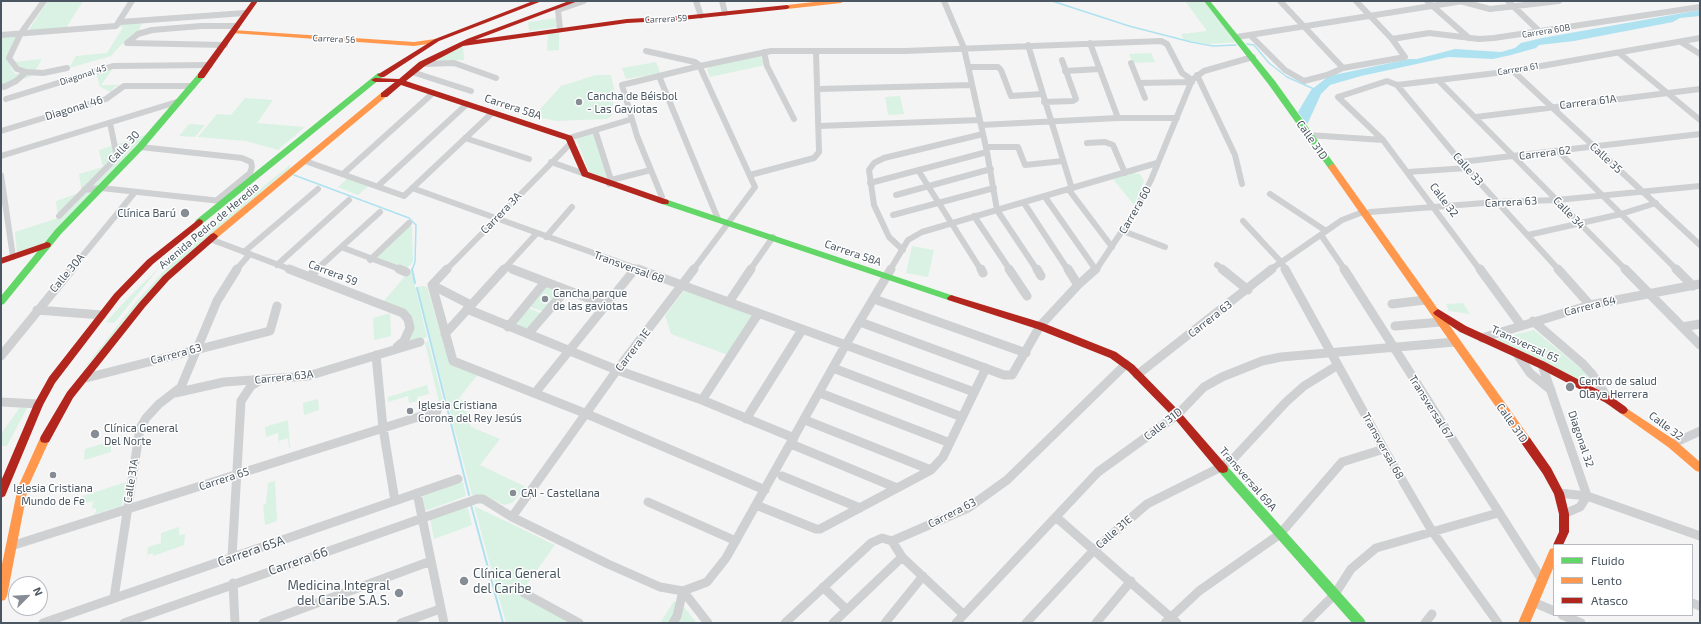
<!DOCTYPE html>
<html>
<head>
<meta charset="utf-8">
<style>
  body { margin:0 }
  #map { position:relative; width:1701px; height:624px; overflow:hidden; background:#f4f4f4; font-family:"Exo 2",sans-serif }
  canvas { display:block }
  .frame { position:absolute; inset:0; border:2px solid #4a5661; pointer-events:none }
  .legend { position:absolute; left:1553px; top:544px; width:140px; height:72px; box-sizing:border-box; background:#fff; border:1px solid #b7bbc0; margin:0; padding:5px 7px; list-style:none; font-size:12px; color:#4a5661 }
  .legend li { display:flex; align-items:center; gap:8px; height:20px }
  .legend b { width:20px; border:1px solid #b7bbc0 }
  .north { position:absolute; left:8px; top:576px; width:40px; height:40px; box-sizing:border-box; background:#fff; border:1px solid #b7bbc0; border-radius:50%; rotate:66deg; font-size:11px; font-weight:700; line-height:16px; text-align:center; color:#4a5661 }
  .north::after { content:''; display:block; margin:auto; width:14px; height:18px; background:#868d94; clip-path:polygon(50% 0,100% 100%,50% 72%,0 100%) }
</style>
</head>
<body>
<div id="map">
<canvas width="1701" height="624"></canvas>
<div class="frame"></div>
<ul class="legend">
<li><b style="height:5px;background:#63d668"></b>Fluido</li>
<li><b style="height:5px;background:#ff974d"></b>Lento</li>
<li><b style="height:5px;background:#b3261e"></b>Atasco</li>
</ul>
<div class="north">N</div>
</div>
<script>
const c = document.querySelector('canvas').getContext('2d');
c.lineJoin = 'round';
function fillPath(path, color) { c.fillStyle = color; c.fill(path, 'evenodd'); }
const poly = rows => new Path2D(rows.map(r => 'M' + r).join(''));
function trace(path, color, width, dash) { c.strokeStyle = color; c.lineWidth = width; c.lineCap = dash ? 'butt' : 'round'; c.setLineDash(dash || []); c.stroke(path); }
function drawText(font, color, halo, rows, align = 'center') {
  c.font = font + ' "Exo 2",sans-serif'; c.lineWidth = 3; c.setLineDash([]); c.textBaseline = 'middle'; c.strokeStyle = halo; c.fillStyle = color; for (const [text, x, y, turn = 0] of rows) {
    c.save(); c.translate(x, y); c.rotate((+turn || 0) * Math.PI / 180); c.textAlign = isNaN(turn) ? turn : align; if (halo) c.strokeText(text, 0, 0); c.fillText(text, 0, 0); c.restore();
  }
}
const green = poly([
  [48,1,83,1,66,28,28,31],
  [1185,1,1204,1,1238,42,1209,44,1184,40,1181,34,1207,31],
  [556,18,557,27,529,31,528,22],
  [143,22,139,29,141,30,120,46,111,56,69,68,76,56,107,53,123,27,118,27,121,23],
  [559,32,559,50,547,51,548,34],
  [18,35,6,58,15,74,29,73,32,76,8,84,1,84,1,37],
  [463,46,464,60,439,61,437,58],
  [1151,53,1155,62,1133,63,1129,54],
  [760,55,765,65,710,77,707,70,710,66],
  [42,59,35,71,19,69,14,62],
  [656,62,660,73,626,79,622,68],
  [114,67,101,85,120,85,115,87,112,90,114,91,113,93,100,87,96,72],
  [596,75,611,75,612,80,615,93,611,116,607,119,556,121,534,116,561,86],
  [900,96,904,114,888,115,885,97],
  [245,98,273,100,257,123,305,127,278,150,246,141,198,137,217,114,231,115],
  [162,118,41,245,17,253,15,232,58,218,56,201,82,192,79,174,103,167,99,150,145,135,158,120],
  [189,124,192,124,205,125,195,137,179,136],
  [594,133,609,180,589,172,576,138],
  [290,165,290,168,204,240,82,371,136,302,174,260,191,244],
  [1133,173,1140,174,1144,181,1134,205,1113,179],
  [348,178,368,186,358,195,338,187],
  [408,225,412,227,413,262,406,269,376,257],
  [912,246,934,250,928,277,906,273],
  [160,267,114,323,106,322,130,296],
  [411,269,427,337,403,345,413,327,413,318,405,310,383,302],
  [544,285,563,291,545,312,527,306],
  [422,286,427,287,449,361,479,373,459,398,463,401,471,427,500,439,480,465,526,487,512,503,504,505,484,495,472,495,417,287],
  [684,290,754,315,728,355,671,334,665,316],
  [1463,303,1470,314,1449,311,1446,304],
  [525,307,543,314,528,331,511,324],
  [390,313,391,336,374,340,373,318],
  [1534,330,1585,372,1594,388,1493,340],
  [428,341,444,404,440,406,425,343],
  [427,385,429,394,417,397,417,401,409,403,408,396,388,402,388,397],
  [318,399,319,410,304,415,303,403],
  [20,407,27,408,7,446,1,446,1,434],
  [288,420,290,448,289,448,288,438,279,441,279,454,278,433,266,437,265,427],
  [111,441,111,452,84,460,85,449],
  [275,481,277,521,265,525,263,505,266,504,268,483],
  [126,482,122,506,92,515,96,512,96,508,92,509,93,501,82,504,83,496],
  [463,482,466,496,428,510,425,509,423,496],
  [467,505,472,525,434,539,430,518],
  [474,506,555,545,519,595,571,623,506,623],
  [179,527,179,535,185,534,184,545,153,556,153,553,147,555,148,547,161,543,161,533],
  [674,601,683,606,697,623,660,623]
]);
const water = poly([
  [1700,10,1700,16,1680,18,1673,22,1574,41,1539,45,1536,48,1511,55,1493,59,1449,57,1361,76,1330,85,1321,94,1307,125,1298,112,1311,90,1329,76,1409,59,1417,59,1455,49,1501,52,1515,48,1521,43,1542,38]
]);
const streamFar1 = poly([
  [1052,1,1129,26,1191,42,1213,46,1236,45],
  [1247,44,1254,45,1269,63,1287,77,1314,89],
  [294,175,409,218,416,225,415,262,412,270]
]);
const stream = poly([
  [412,269,415,283],
  [417,288,469,495],
  [471,505,503,623]
]);
const streetFar1 = poly([
  [44,1,21,33,9,58,17,69,26,72,43,73,67,68],
  [696,1,701,16],
  [722,1,725,13],
  [944,1,964,48,987,152,997,210,1037,270],
  [1280,1,1343,68],
  [1427,1,1469,38],
  [1460,1,1490,9,1559,1],
  [1508,1,1540,32],
  [120,22,245,13],
  [560,29,558,10,584,1],
  [1,35,116,26,132,1],
  [1250,35,1285,70,1304,81,1327,75,1343,68,1405,57,1392,39,1356,1],
  [1237,37,1463,1],
  [1392,39,1429,33,1479,39,1494,38,1700,7],
  [1681,42,1700,54],
  [1090,43,1118,118],
  [225,45,127,43,138,34,152,30,201,26,237,26],
  [1028,45,1072,189],
  [646,51,695,62,699,65,755,187,693,270],
  [764,52,767,66,794,119],
  [1619,53,1700,120],
  [1131,63,1145,98],
  [423,64,454,63,496,78],
  [969,67,998,67,1001,70,1011,96,1042,94],
  [1065,71,1100,69],
  [1513,71,1700,245],
  [412,72,471,91],
  [1197,75,1235,155,1242,184],
  [659,76,718,219],
  [1438,80,1626,270],
  [1139,83,1192,82],
  [1397,85,1461,162,1559,270],
  [1,86,4,87,16,81,26,72],
  [818,89,972,85],
  [1338,97,1387,81,1397,85,1513,71,1700,38],
  [1338,97,1383,140,1480,270],
  [6,99,113,66,210,65],
  [1044,102,1073,101,1076,99,1062,60],
  [1476,117,1700,89],
  [981,125,1118,118,1177,118],
  [819,126,980,120],
  [595,130,611,180],
  [1,131,106,99,124,86,193,86],
  [1308,135,1383,140],
  [465,138,529,159],
  [569,138,632,119],
  [1087,143,1105,142,1113,145,1125,173],
  [140,147,242,158,251,162,252,167,250,173,217,200],
  [986,147,1018,147,1025,165,1063,161],
  [1558,151,1677,270],
  [1,156,180,101],
  [305,161,404,196,492,113],
  [551,162,585,174],
  [1461,162,1700,134],
  [918,170,981,270],
  [1408,172,1467,168],
  [343,174,433,93],
  [1,175,13,257],
  [750,175,814,158,819,152,816,52],
  [870,183,987,152],
  [609,184,611,180,651,170],
  [378,186,467,104],
  [412,188,641,270],
  [84,190,101,188,221,201],
  [1069,190,1112,247],
  [1270,194,1326,231],
  [896,195,991,169],
  [1045,197,1096,270],
  [659,200,662,197,637,136,622,85,700,66,771,51,905,51,1161,41,1167,44,1182,73,1192,80],
  [1024,203,1068,270],
  [1370,212,1497,202,1557,200,1700,186],
  [893,215,994,188],
  [59,216,117,157,110,123],
  [974,216,1010,270],
  [1243,221,1281,262,1286,270],
  [1123,231,1165,247],
  [1321,235,1345,270],
  [1528,235,1621,214,1656,203],
  [546,237,572,207],
  [210,239,292,270],
  [341,247,402,270],
  [903,250,889,237,874,205,869,170,874,163,884,158,983,134],
  [244,252,318,189],
  [370,260,409,223],
  [277,265,349,200],
  [1217,265,1224,270],
  [506,267,515,270],
  [71,270,135,192],
  [236,270,250,254],
  [316,270,380,212],
  [446,270,572,142],
  [503,270,537,233],
  [634,270,635,269],
  [750,270,773,237],
  [890,270,908,240,922,232,1157,163],
  [1096,270,1134,213,1151,180,1192,80,1204,71,1253,57],
  [1270,270,1342,220,1363,212]
]);
const street = poly([
  [289,269,403,313,408,319,410,328,404,341,397,347],
  [399,269,406,272],
  [512,269,606,305],
  [638,269,974,392],
  [981,269,983,273],
  [1009,269,1027,296],
  [1037,269,1041,276],
  [1068,269,1078,285],
  [1222,269,1248,290],
  [1285,269,1384,449,1432,531,1498,623],
  [1344,269,1542,580],
  [1480,269,1521,325],
  [1558,269,1590,305],
  [1625,269,1700,345],
  [1676,269,1693,286],
  [309,277,317,269],
  [432,285,453,361,587,414,765,490],
  [432,285,447,269],
  [432,285,471,305],
  [874,299,1026,353],
  [729,302,751,269],
  [1392,304,1425,300],
  [467,309,617,370,702,400,794,438],
  [37,310,102,315],
  [1533,321,1583,364,1592,374,1609,400],
  [860,322,1004,375,1012,375,1040,326,1078,285,1096,269],
  [1395,326,1441,322],
  [508,327,545,282],
  [1682,327,1700,324],
  [445,334,504,269],
  [528,334,566,290],
  [1482,338,1590,305,1700,284],
  [1517,354,1530,373,1551,390],
  [376,355,383,428,395,501],
  [1,356,72,269],
  [1542,365,1587,496],
  [833,368,962,417],
  [1137,375,1272,269],
  [86,378,270,331,277,306],
  [175,393,224,382,308,376,420,342],
  [535,393,635,269],
  [820,393,950,443],
  [702,400,758,314],
  [1,402,39,404],
  [746,419,802,330],
  [805,420,931,470],
  [791,444,897,488],
  [1672,444,1700,431],
  [782,476,860,508],
  [417,493,444,623],
  [1559,493,1587,496,1700,536],
  [648,502,736,541],
  [756,505,816,529,820,529,931,470,943,457,986,368],
  [1564,514,1580,507,1587,496],
  [512,517,617,370,694,269],
  [1056,517,1177,623],
  [892,541,902,557,963,614],
  [11,546,437,411],
  [232,557,241,401,251,386,261,380],
  [233,583,235,623],
  [823,587,847,610],
  [524,593,579,623],
  [114,598,140,428,146,418,159,404,181,387,217,301,237,269],
  [1533,602,1554,611],
  [1692,603,1700,606],
  [1562,615,1581,623],
  [43,623,458,479],
  [124,623,477,499,483,499,512,517,608,564,660,587,683,591,708,623],
  [263,623,431,561],
  [401,623,440,609],
  [673,623,677,616,683,591,707,582,726,558,845,346,891,269],
  [785,623,871,543,882,538,892,541,968,508,1007,480,1126,364],
  [833,623,902,557],
  [885,623,923,576],
  [956,623,1098,472,1177,415,1204,387,1222,377,1262,361,1281,357,1455,342],
  [1026,623,1094,550,1147,504,1221,467,1234,458,1286,402,1304,386,1338,365],
  [1096,623,1131,581],
  [1165,623,1199,591,1280,534,1342,462,1384,449],
  [1306,623,1335,594,1351,569,1376,548,1498,513],
  [1425,623,1432,614]
]);
const fast = poly([
  [1204,1,1210,1,1275,81,1335,165,1336,167,1335,169,1329,169,1269,85,1204,1],
  [378,73,381,73,385,75,202,224,196,224,195,222,196,220,378,73],
  [198,74,204,74,205,76,143,149,61,234,4,304,1,305,1,296,55,230,137,145,198,74],
  [665,199,954,296,955,298,954,300,948,300,662,204,661,202,662,200,665,199],
  [1223,465,1227,466,1364,619,1366,623,1352,623,1219,472,1218,469,1219,466,1223,465]
]);
const slow = poly([
  [823,1,844,1,841,3,787,9,784,7,787,5,823,1],
  [233,30,414,42,435,39,438,41,435,43,414,46,231,33,231,31,233,30],
  [381,93,384,93,388,95,217,238,211,238,210,236,211,234,381,93],
  [1332,164,1335,165,1530,438,1531,441,1530,444,1526,445,1522,444,1329,169,1328,167,1332,164],
  [1623,406,1676,441,1700,462,1700,472,1696,471,1668,447,1620,413,1618,410,1620,407,1623,406],
  [45,435,49,436,50,439,28,487,7,596,5,600,1,601,1,569,18,487,41,436,45,435],
  [1554,548,1554,566,1530,623,1518,623,1550,549,1554,548]
]);
const jam = poly([
  [252,1,258,1,204,78,198,78,198,74,252,1],
  [533,1,542,1,439,41,384,77,381,77,377,75,435,39,533,1],
  [569,1,578,1,475,40,627,19,682,16,787,5,790,7,787,9,682,20,627,23,463,46,425,66,406,81,572,136,588,172,668,200,669,202,668,204,662,204,582,176,566,140,401,85,387,97,381,97,381,93,395,82,375,82,371,80,375,78,399,79,419,62,467,39,569,1],
  [199,219,202,220,203,222,202,224,153,264,120,298,55,383,43,405,5,496,1,498,1,481,34,404,49,377,114,294,147,260,199,219],
  [214,233,218,236,217,238,169,280,145,307,73,398,49,442,45,443,41,442,40,439,41,436,67,392,139,303,163,276,211,234,214,233],
  [47,242,50,243,51,245,50,247,1,264,1,258,47,242],
  [951,295,1043,323,1116,352,1134,365,1180,412,1227,466,1228,469,1227,472,1223,473,1219,472,1174,418,1128,371,1110,358,1037,329,948,300,947,298,951,295],
  [1438,309,1466,326,1545,362,1612,397,1626,407,1628,410,1626,413,1623,414,1620,413,1606,403,1539,368,1460,332,1435,315,1433,313,1435,311,1438,309],
  [1526,437,1530,438,1551,468,1564,493,1569,514,1569,532,1563,545,1554,545,1554,548,1553,545,1559,532,1559,514,1554,494,1543,474,1522,444,1521,441,1522,438,1526,437]
]);
const markers = [
  [579,102,4,"#868d94"],
  [185,213,5,"#868d94"],
  [545,299,4,"#868d94"],
  [1570,387,5,"#868d94"],
  [410,411,4,"#868d94"],
  [95,434,5,"#868d94"],
  [53,475,4,"#868d94"],
  [513,493,4,"#868d94"],
  [464,581,5,"#868d94"],
  [399,593,5,"#868d94"]
];
const farStreetnames = [
  ["Carrera 59",666,19,-3],
  ["Carrera 60B",1546,31,-9],
  ["Carrera 56",334,39,3],
  ["Carrera 61",1518,69,-9],
  ["Diagonal 45",83,75,-18]
];
const poiNames = [
  ["Cancha de Béisbol",587,96],
  ["- Las Gaviotas",587,109],
  ["Clínica Barú",176,213,"right"],
  ["Cancha parque",553,293],
  ["de las gaviotas",553,306],
  ["Centro de salud",1579,381],
  ["Olaya Herrera",1579,394],
  ["Iglesia Cristiana",418,405],
  ["Corona del Rey Jesús",418,418],
  ["Clínica General",104,428],
  ["Del Norte",104,441],
  ["Iglesia Cristiana",53,488,"center"],
  ["Mundo de Fe",53,501,"center"],
  ["CAI - Castellana",521,493]
];
const streetNames = [
  ["Carrera 61A",1588,102,-7],
  ["Carrera 58A",513,107,18],
  ["Diagonal 46",74,108,-17],
  ["Calle 31D",1312,140,55],
  ["Calle 30",124,147,-47],
  ["Carrera 62",1545,153,-7],
  ["Calle 35",1606,158,42],
  ["Calle 33",1468,169,49],
  ["Calle 32",1444,200,53],
  ["Carrera 63",1511,202,-3],
  ["Carrera 60",1135,210,-60],
  ["Carrera 3A",501,213,-46],
  ["Calle 34",1569,213,46],
  ["Avenida Pedro de Heredia",209,226,-40],
  ["Carrera 58A",853,253,19],
  ["Transversal 68",629,267,20],
  ["Calle 30A",67,273,-50],
  ["Carrera 59",333,273,21],
  ["Carrera 64",1590,306,-14],
  ["Carrera 63",1210,319,-38],
  ["Transversal 65",1525,344,25],
  ["Carrera 1E",633,350,-53],
  ["Carrera 63",176,354,-15],
  ["Carrera 63A",284,377,-6],
  ["Transversal 67",1431,407,58],
  ["Calle 31D",1512,423,55],
  ["Calle 31D",1163,424,-38],
  ["Calle 32",1666,426,37],
  ["Diagonal 32",1581,439,71],
  ["Transversal 68",1383,446,61],
  ["Carrera 65",224,479,-18],
  ["Transversal 69A",1248,479,49],
  ["Calle 31A",131,481,-81],
  ["Carrera 63",952,513,-27],
  ["Calle 31E",1114,532,-41]
];
const nearStreetnames = [
  ["Carrera 65A",251,551,-19],
  ["Carrera 66",298,561,-19]
];
const nearPoinames = [
  ["Clínica General",473,574],
  ["del Caribe",473,589],
  ["Medicina Integral",390,586,"right"],
  ["del Caribe S.A.S.",390,601,"right"]
];
fillPath(green, '#d9f2e3');
fillPath(water, '#aee2f0');
trace(streamFar1, '#aee2f0', 1.5);
trace(stream, '#aee2f0', 2);
trace(streetFar1, '#ced0d2', 6);
trace(street, '#ced0d2', 9);
fillPath(fast, '#63d668');
fillPath(slow, '#ff974d');
fillPath(jam, '#b3261e');
for (const [x, y, r, color] of markers) { const dot = new Path2D(); dot.arc(x, y, r, 0, 2 * Math.PI); c.fillStyle = color; c.fill(dot); trace(dot, '#fff', 1.5); }
drawText('9px', '#4a5661', '#fff', farStreetnames);
drawText('11px', '#4a5661', '#fff', poiNames, 'left');
drawText('11px', '#4a5661', '#fff', streetNames);
drawText('13px', '#4a5661', '#fff', nearStreetnames);
drawText('13px', '#4a5661', '#fff', nearPoinames, 'left');
</script>
</body>
</html>
